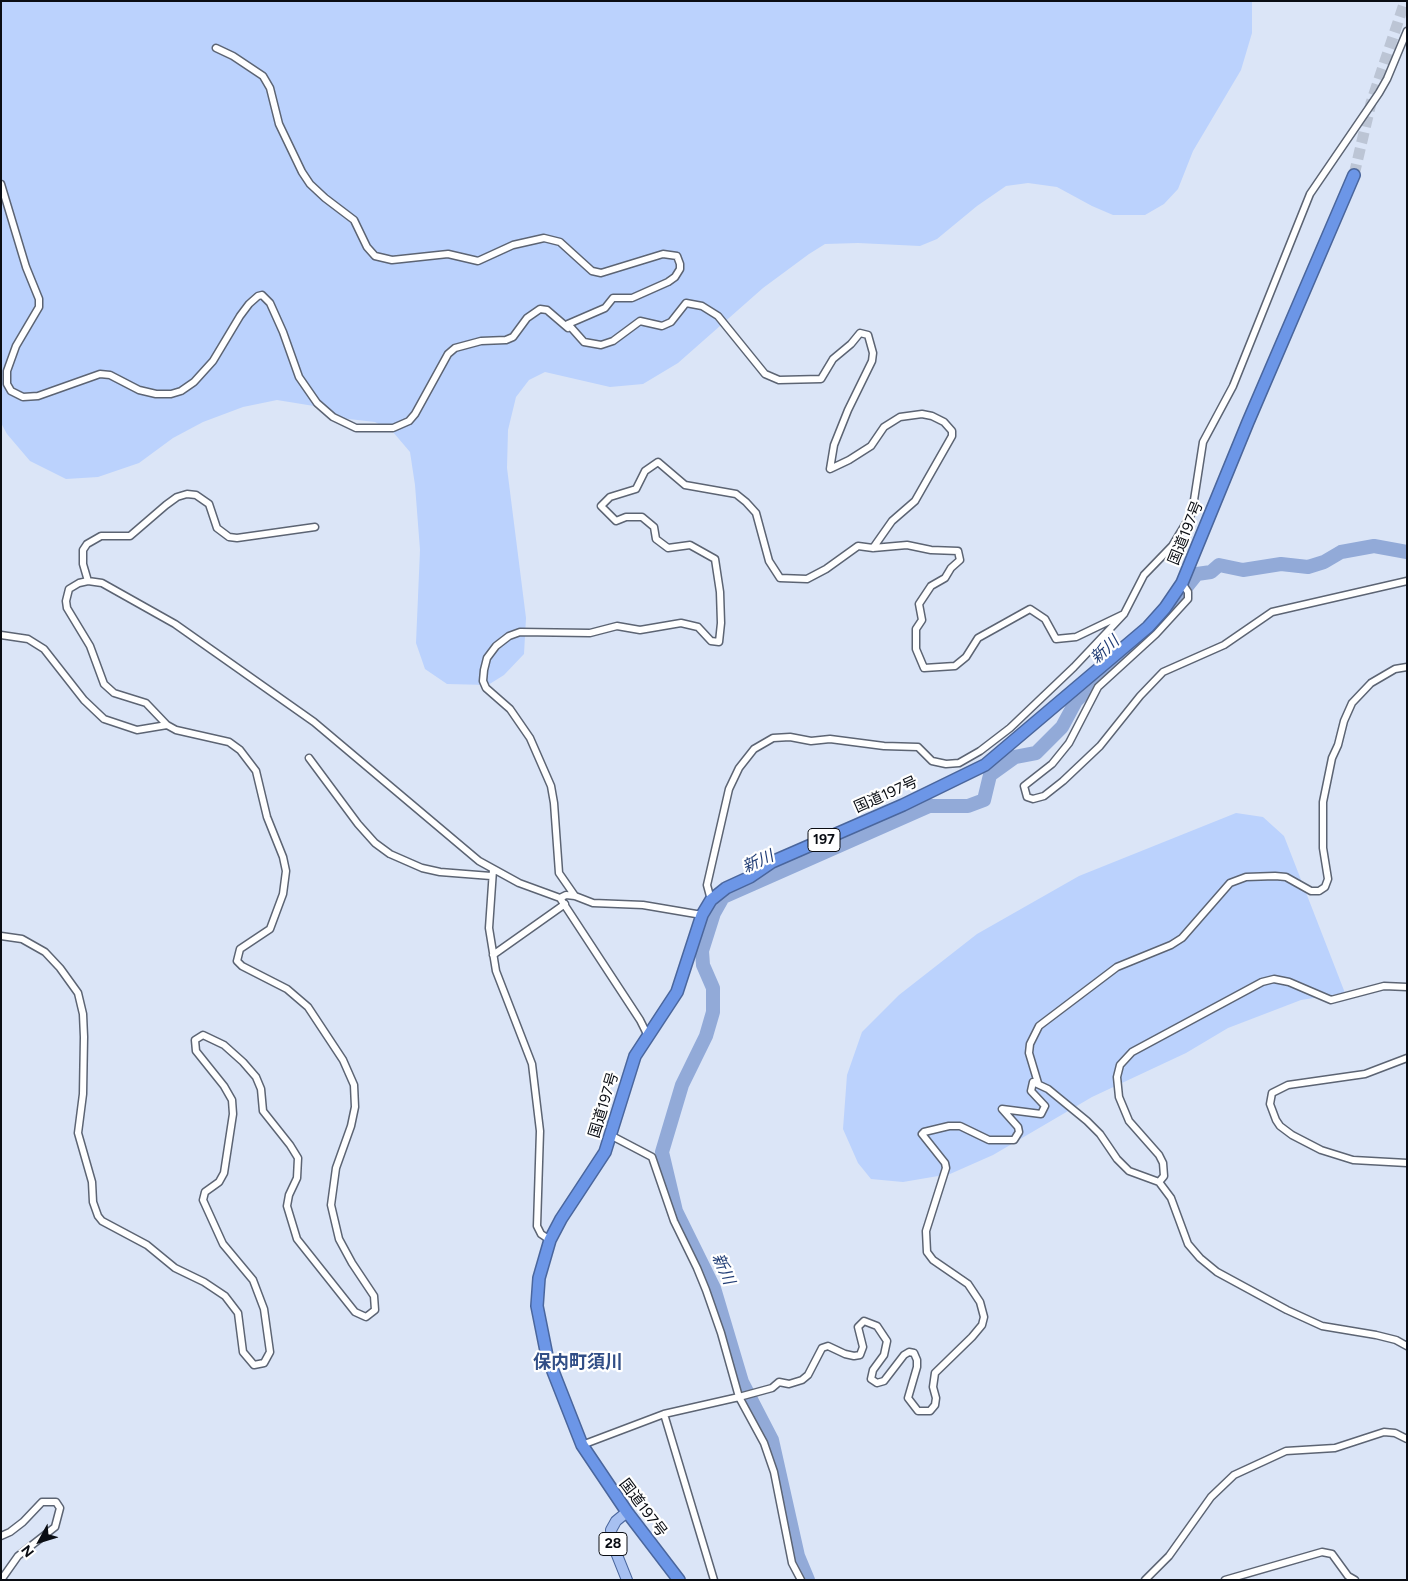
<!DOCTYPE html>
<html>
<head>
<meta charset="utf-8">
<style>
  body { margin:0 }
  #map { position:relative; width:1408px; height:1581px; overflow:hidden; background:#dbe5f7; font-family:Figtree,sans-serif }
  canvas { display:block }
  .frame { position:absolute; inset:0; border:2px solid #0a0d13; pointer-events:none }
  .north { position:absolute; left:15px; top:1516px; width:50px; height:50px; -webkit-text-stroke:4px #fff; paint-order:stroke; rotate:231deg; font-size:14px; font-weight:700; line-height:20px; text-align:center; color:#0a0d13 }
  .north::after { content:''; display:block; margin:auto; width:18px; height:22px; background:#0a0d13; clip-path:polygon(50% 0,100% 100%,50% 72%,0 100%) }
</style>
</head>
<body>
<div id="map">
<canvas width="1408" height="1581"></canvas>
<div class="frame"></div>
<div class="north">N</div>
</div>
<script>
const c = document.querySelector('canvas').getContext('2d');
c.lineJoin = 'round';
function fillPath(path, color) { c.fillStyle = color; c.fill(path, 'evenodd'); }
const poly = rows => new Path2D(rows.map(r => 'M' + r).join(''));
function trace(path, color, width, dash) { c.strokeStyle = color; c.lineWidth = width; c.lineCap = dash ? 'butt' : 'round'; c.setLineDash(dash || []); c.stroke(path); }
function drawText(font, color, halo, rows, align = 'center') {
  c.font = font + ' Figtree,"Noto Sans JP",sans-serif'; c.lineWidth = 4.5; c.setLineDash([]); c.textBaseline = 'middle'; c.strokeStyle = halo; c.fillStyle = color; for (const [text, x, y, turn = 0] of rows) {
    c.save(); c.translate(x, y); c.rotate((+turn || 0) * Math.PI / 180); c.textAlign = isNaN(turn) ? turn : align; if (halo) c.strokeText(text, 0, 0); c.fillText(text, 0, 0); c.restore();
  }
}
const green = poly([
  [1,1,1252,1,1252,33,1241,70,1193,151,1178,189,1164,204,1145,215,1113,215,1092,206,1057,187,1028,183,1006,186,977,206,937,239,920,246,858,243,825,244,809,254,763,288,678,363,643,384,610,387,545,372,529,380,516,397,508,430,507,468,526,618,524,654,504,675,488,685,447,684,425,669,416,643,420,550,415,485,410,452,393,432,375,422,340,418,314,406,277,400,243,407,203,422,173,438,139,463,98,477,66,479,30,461,7,434,1,423],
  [1236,813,1263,817,1284,836,1345,993,1301,1000,1228,1028,1186,1053,1092,1097,993,1155,950,1174,903,1182,871,1179,858,1163,843,1129,847,1075,862,1032,899,995,977,934,1079,876]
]);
const river = poly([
  [808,1580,798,1556,772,1440,742,1382,714,1288,676,1211,662,1152,682,1085,706,1036,713,1012,713,988,703,965,702,951,714,913,723,897,929,806,968,806,984,800,990,775,1015,757,1036,753,1062,727,1076,701,1153,629,1197,574,1211,572,1219,565,1243,570,1281,564,1308,567,1324,562,1341,552,1374,546,1407,552]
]);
const highwayTunnel = poly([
  [1354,175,1371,103,1405,1]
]);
const street = poly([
  [1,184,26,267,39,299,39,307,16,346,7,371,7,384,11,391,23,397,38,396,100,374,110,375,139,390,156,394,171,394,181,391,194,382,213,361,240,316,249,304,258,296,262,295,270,303,283,332,299,377,317,403,333,417,356,428,393,428,409,421,415,414,448,354,455,348,481,341,506,340,513,337,527,318,540,309,547,310,568,328,568,324,605,308,613,298,632,298,668,282,675,277,680,269,680,264,677,256,663,254,601,273,592,271,560,242,544,238,513,245,478,261,448,254,392,260,375,256,367,247,354,220,325,198,310,184,302,172,279,124,270,88,263,76,233,56,216,48],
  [568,324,584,342,601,345,613,341,640,321,662,326,671,322,686,303,702,306,718,316,765,374,779,380,821,379,833,359,851,344,860,333,868,335,873,353,872,361,848,410,834,445,830,469,849,460,871,446,884,427,900,417,922,414,932,416,944,422,952,431,952,436,915,501,892,521,873,548],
  [88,581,83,564,83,550,87,544,101,536,130,536,166,505,177,497,187,494,196,495,209,504,217,528,229,537,237,538,315,527],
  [1182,583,1188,592,1188,599,1156,634,1098,687,1069,743,1052,764,1024,786,1027,797,1033,799,1044,796,1063,781,1100,746,1140,696,1163,672,1224,645,1272,612,1407,581],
  [1,635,28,639,44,649,84,700,104,719,137,730,167,725],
  [309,758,358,824,375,843,390,854,422,868,440,872,491,876],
  [493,870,489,928,496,971,532,1064,540,1131,537,1226,541,1234,550,1240],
  [575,896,559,873,554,803,551,786,530,738,510,709,486,688,483,681,484,670,487,658,496,646,509,636,520,632,590,633,617,626,640,630,681,623,698,627,711,641,719,642,721,623,720,592,715,559,690,545,668,548,656,539,654,527,642,517,626,517,616,521,601,506,610,497,636,489,645,471,658,462,685,485,736,494,746,502,756,513,769,561,780,578,807,579,826,569,858,546,873,548,907,545,931,550,958,551,960,560,951,568,945,578,931,586,919,604,922,620,916,629,916,649,924,668,955,666,966,657,978,638,1030,609,1045,619,1056,639,1076,637,1124,614],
  [560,898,566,895,575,896,593,903,643,905,702,915],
  [711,900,707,885,729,789,739,768,754,749,773,738,790,737,811,741,830,739,884,746,918,747,932,761,946,764,959,763,980,751,1010,728,1074,667,1124,614,1144,575,1172,546,1192,513,1203,442,1233,386,1310,194,1379,93,1387,79,1407,31],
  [1,936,22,939,45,952,60,968,78,993,83,1014,84,1037,83,1094,78,1133,92,1182,93,1202,98,1216,102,1221,147,1245,175,1268,204,1282,225,1296,238,1313,243,1352,254,1365,264,1363,270,1352,264,1309,253,1280,223,1244,203,1200,205,1192,219,1182,224,1173,233,1114,232,1100,224,1086,196,1051,195,1040,203,1035,224,1045,243,1062,256,1077,261,1089,263,1111,290,1145,298,1158,297,1178,289,1195,287,1206,297,1239,355,1312,366,1317,375,1310,374,1296,352,1263,339,1239,331,1205,336,1168,351,1126,355,1107,354,1085,343,1060,308,1007,287,989,242,966,237,961,240,949,270,929,283,894,286,871,283,857,267,817,256,771,240,750,229,742,176,730,167,725,146,703,114,693,104,684,90,646,67,608,66,601,69,589,79,583,88,581,102,583,175,624,314,722,479,861,519,883,560,898,640,1020,649,1038],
  [493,955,565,904],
  [1407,1058,1365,1074,1288,1085,1272,1093,1270,1104,1276,1120,1280,1126,1292,1135,1321,1150,1353,1160,1407,1163],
  [1038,1083,1029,1053,1030,1044,1039,1026,1117,967,1171,945,1182,938,1230,883,1246,877,1275,876,1286,877,1311,891,1319,891,1325,887,1328,879,1323,848,1323,802,1332,758,1338,745,1344,721,1352,703,1371,683,1395,669,1407,667],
  [612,1136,652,1157,674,1221,697,1268,706,1290,721,1333,739,1397,764,1443,774,1472,792,1563,801,1580],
  [1159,1182,1164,1176,1163,1163,1159,1155,1129,1121,1119,1097,1117,1077,1120,1065,1132,1052,1262,982,1274,979,1289,982,1331,1000,1384,986,1407,987],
  [664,1414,714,1580],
  [582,1445,664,1414,739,1397,772,1388,779,1382,789,1384,802,1380,808,1375,822,1348,828,1346,845,1354,854,1356,860,1355,863,1347,858,1327,864,1321,877,1326,887,1341,884,1355,873,1370,871,1379,877,1383,884,1381,904,1355,909,1352,914,1353,917,1360,917,1367,908,1398,918,1411,930,1411,935,1405,936,1398,933,1387,935,1373,972,1337,982,1325,984,1317,980,1302,968,1284,933,1260,927,1252,926,1231,946,1168,945,1163,922,1134,924,1132,949,1126,960,1126,989,1140,1014,1140,1019,1132,1018,1127,1002,1109,1041,1114,1045,1106,1031,1091,1033,1082,1048,1089,1087,1121,1100,1134,1117,1159,1129,1171,1159,1182,1171,1198,1188,1244,1200,1258,1217,1272,1287,1310,1322,1326,1376,1335,1396,1340,1407,1346],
  [1,1536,10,1532,23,1522,42,1502,56,1502,60,1508,55,1527,18,1556,1,1580],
  [1145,1580,1169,1556,1211,1497,1234,1475,1286,1451,1335,1448,1384,1432,1395,1433,1407,1439],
  [1225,1580,1322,1552,1332,1554,1348,1576,1355,1580]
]);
const primary = poly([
  [627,1580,613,1545,611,1530,616,1521,627,1512]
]);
const highway = poly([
  [679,1580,627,1512,582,1445,547,1356,537,1306,539,1278,550,1240,561,1219,605,1152,635,1056,677,992,702,915,711,900,726,888,750,877,772,862,903,805,985,765,1148,627,1165,608,1182,583,1248,422,1354,175]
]);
const shields = [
  [824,840,32],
  [613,1544,28]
];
const shieldNames = [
  ["197",824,840],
  ["28",613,1544]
];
const streetNames = [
  ["国道197号",1186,533,-68],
  ["国道197号",886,795,-24],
  ["国道197号",604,1105,-73],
  ["国道197号",643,1508,53]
];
const waterNames = [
  ["新川",1105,650,-43],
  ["新川",758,862,-24],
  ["新川",723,1269,66]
];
const quarterNames = [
  ["保内町須川",578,1363]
];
fillPath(green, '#bbd2fd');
trace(river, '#92aad8', 14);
trace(highwayTunnel, '#bcc5d5', 11, [11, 5.5]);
trace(street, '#5c6473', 9);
trace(primary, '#4a669d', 12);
trace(highway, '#4a669d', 14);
trace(street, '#fff', 6);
trace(primary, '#a7c0f1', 10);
trace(highway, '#6c96e7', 11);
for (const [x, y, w] of shields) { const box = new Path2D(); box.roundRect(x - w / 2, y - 11.5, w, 23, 4); c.fillStyle = '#fff'; c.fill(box); trace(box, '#0a0d13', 1); }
drawText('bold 14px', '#0a0d13', null, shieldNames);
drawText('15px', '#0a0d13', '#fff', streetNames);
drawText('italic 16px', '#223e76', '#fff', waterNames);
drawText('bold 18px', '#314e86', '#fff', quarterNames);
</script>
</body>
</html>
